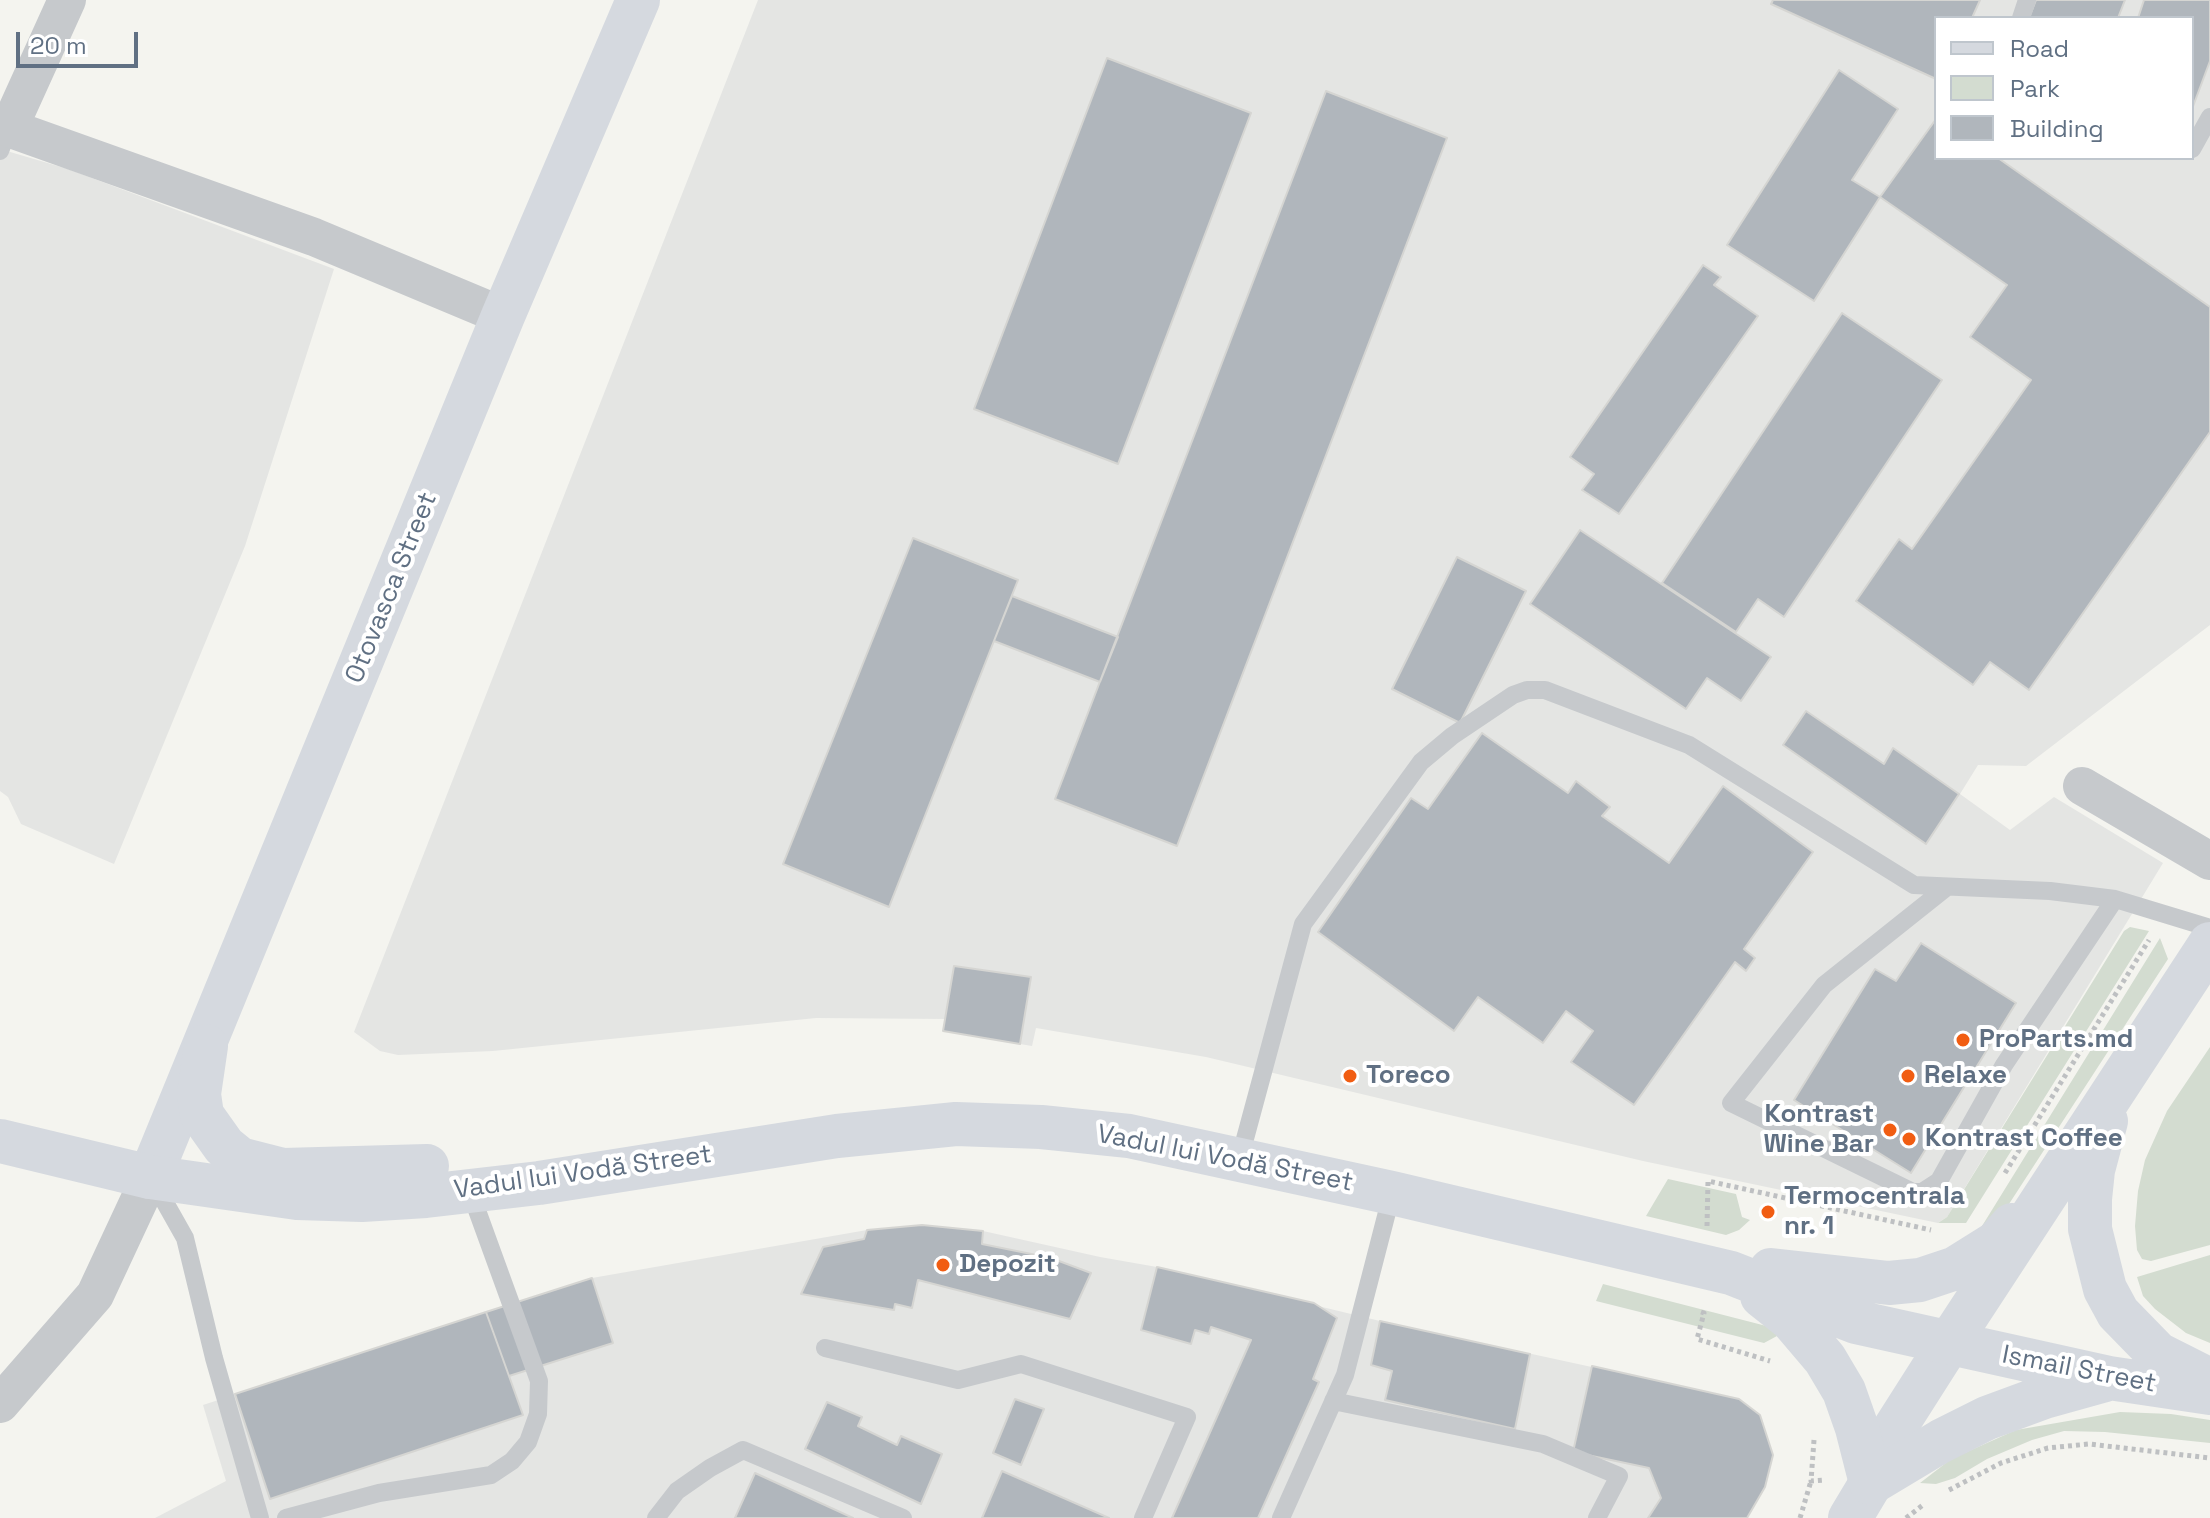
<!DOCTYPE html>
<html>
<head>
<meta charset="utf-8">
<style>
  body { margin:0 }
  #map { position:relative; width:2210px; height:1518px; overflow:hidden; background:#f4f4ef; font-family:"Space Grotesk",sans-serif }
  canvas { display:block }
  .legend { position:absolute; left:1934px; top:16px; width:260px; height:144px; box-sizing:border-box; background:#fff; border:2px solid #bfc6cd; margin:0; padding:10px 14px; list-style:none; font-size:24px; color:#607083 }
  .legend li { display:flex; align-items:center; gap:16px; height:40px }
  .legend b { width:40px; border:2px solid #bfc6cd }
  .scale { position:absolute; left:16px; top:32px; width:122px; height:36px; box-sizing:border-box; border:4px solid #607083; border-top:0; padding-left:10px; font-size:24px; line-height:28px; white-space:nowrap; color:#607083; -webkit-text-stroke:6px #fff; paint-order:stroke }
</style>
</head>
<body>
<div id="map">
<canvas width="2210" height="1518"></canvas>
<ul class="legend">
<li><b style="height:10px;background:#d5d9df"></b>Road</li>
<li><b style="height:22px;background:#d3dcd0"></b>Park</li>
<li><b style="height:22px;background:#b0b6bc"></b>Building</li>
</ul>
<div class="scale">20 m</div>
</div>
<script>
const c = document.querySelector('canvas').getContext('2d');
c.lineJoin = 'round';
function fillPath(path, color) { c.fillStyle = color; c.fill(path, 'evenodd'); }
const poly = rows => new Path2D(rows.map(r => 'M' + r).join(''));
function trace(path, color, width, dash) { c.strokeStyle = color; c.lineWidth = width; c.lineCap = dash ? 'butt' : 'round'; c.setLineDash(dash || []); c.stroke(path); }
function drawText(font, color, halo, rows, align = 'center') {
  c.font = font + ' "Space Grotesk",sans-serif'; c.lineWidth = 8; c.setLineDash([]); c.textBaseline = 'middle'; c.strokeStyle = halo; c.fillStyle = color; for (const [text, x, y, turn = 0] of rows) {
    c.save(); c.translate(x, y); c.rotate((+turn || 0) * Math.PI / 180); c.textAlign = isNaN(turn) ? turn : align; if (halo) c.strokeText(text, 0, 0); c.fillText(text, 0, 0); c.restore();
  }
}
const built = poly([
  [758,0,2210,0,2210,625,2026,766,1978,765,1960,794,2010,830,2054,797,2163,863,1947,1217,1938,1223,1643,1161,1206,1057,1036,1028,1032,1046,943,1031,947,1019,816,1018,493,1051,398,1055,380,1051,354,1032],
  [1936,18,2192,18,2192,158,1936,158],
  [0,149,68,169,334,269,245,546,114,864,21,824,8,797,0,791],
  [922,1225,983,1231,1100,1257,1157,1267,1380,1321,1739,1399,1760,1415,1773,1455,1765,1487,1747,1518,155,1518,226,1481,203,1405,592,1278,867,1230]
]);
const green = poly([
  [2130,927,2149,931,1966,1223,1938,1223,1947,1217,2124,931],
  [2160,938,2168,959,2009,1204,1974,1239],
  [2210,1047,2210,1245,2151,1261,2142,1259,2137,1250,2135,1226,2138,1191,2145,1160,2167,1111],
  [1668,1179,1736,1194,1742,1217,1750,1220,1739,1230,1726,1235,1646,1216],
  [2210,1255,2210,1343,2186,1333,2155,1309,2143,1296,2137,1277],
  [1603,1284,1778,1329,1777,1336,1764,1343,1596,1301],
  [2120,1412,2171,1414,2210,1420,2210,1443,2105,1432,2064,1431,2032,1440,1987,1459,1955,1478,1936,1484,1920,1483,1951,1459,2016,1430]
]);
const building = poly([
  [1773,0,1980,0,1972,18,1936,18,1936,79,1771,4,1773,0],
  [2036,0,2125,0,2118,18,2029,18,2036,0],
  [2144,0,2210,0,2210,61,2192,109,2192,18,2138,18,2144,0],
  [1107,58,1251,113,1118,464,974,409,1107,58],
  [1839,70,1898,109,1852,180,1880,197,1814,301,1727,245,1839,70],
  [1326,91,1447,138,1177,846,1055,799,1326,91],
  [1936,119,1936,158,1998,158,2210,307,2210,432,2029,690,1990,662,1973,685,1856,601,1899,539,1912,549,2031,380,1970,337,2007,285,1880,197,1936,119],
  [1703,265,1721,277,1714,285,1758,316,1619,514,1582,490,1594,474,1570,457,1703,265],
  [1842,313,1942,380,1784,617,1758,599,1736,632,1662,583,1842,313],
  [1580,530,1771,657,1741,701,1707,678,1686,709,1530,604,1580,530],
  [913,538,1018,580,889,907,783,864,913,538],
  [1457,557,1526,591,1460,723,1392,689,1457,557],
  [1012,596,1118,637,1100,682,994,641,1012,596],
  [1806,711,1884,764,1893,748,1959,794,1926,844,1783,745,1806,711],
  [1482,733,1568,793,1576,781,1610,807,1602,816,1669,863,1723,786,1813,852,1744,949,1755,958,1746,971,1735,962,1634,1105,1571,1062,1593,1031,1566,1011,1543,1043,1478,997,1454,1031,1318,932,1411,798,1428,809,1482,733],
  [1921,943,2016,1003,1911,1173,1794,1100,1875,969,1896,981,1921,943],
  [954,966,1031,977,1020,1044,943,1031,954,966],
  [922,1225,983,1231,982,1244,1051,1258,1091,1273,1070,1319,918,1280,912,1308,895,1304,894,1310,801,1294,823,1247,864,1239,867,1230,922,1225],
  [1157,1267,1314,1303,1337,1318,1313,1379,1319,1382,1258,1518,1172,1518,1251,1340,1211,1327,1209,1334,1195,1330,1191,1344,1141,1330,1157,1267],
  [592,1278,613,1343,509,1376,486,1312,592,1278],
  [486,1312,523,1415,270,1499,235,1394,486,1312],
  [1380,1321,1530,1354,1515,1429,1385,1400,1392,1371,1371,1365,1380,1321],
  [1592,1366,1739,1399,1760,1415,1773,1455,1765,1487,1747,1518,1648,1518,1661,1498,1649,1468,1573,1452,1592,1366],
  [1015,1399,1044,1409,1021,1465,993,1453,1015,1399],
  [827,1402,862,1417,858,1426,897,1445,901,1436,942,1454,921,1504,805,1449,827,1402],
  [1002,1471,1109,1518,982,1518,1002,1471],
  [755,1473,853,1518,735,1518,755,1473]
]);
const path = poly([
  [2005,1173,2149,940],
  [1707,1226,1708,1181,1931,1230],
  [1701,1312,1704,1313,1697,1339,1770,1361],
  [1814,1440,1811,1481,1824,1480],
  [1949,1490,2001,1463,2048,1448,2089,1444,2210,1458],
  [1800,1518,1811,1481],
  [1906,1518,1923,1505]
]);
const lane = poly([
  [2021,18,2027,0],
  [2192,149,2210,117],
  [0,151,9,128],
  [1947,887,1824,985,1731,1103,1913,1192,1922,1192,1939,1181,2004,1065,2115,899],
  [1239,1161,1303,924,1421,762,1452,736,1513,695,1527,690,1545,690,1689,745,1914,885,2050,891,2115,899,2210,928],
  [154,1183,185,1238,214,1358,260,1518],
  [825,1348,958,1380,1021,1364,1187,1417,1143,1518],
  [1333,1401,1543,1444,1619,1476,1597,1518],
  [286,1518,379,1493,491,1475,512,1461,528,1442,538,1414,539,1381,470,1191],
  [656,1518,677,1491,710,1468,743,1450,903,1518],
  [1281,1518,1345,1375,1392,1193]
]);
const street = poly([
  [0,125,314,237,503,316],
  [9,128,67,0],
  [2082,786,2210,861],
  [0,1404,95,1295,150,1177]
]);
const secondary = poly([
  [150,1177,503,316,638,0],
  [1850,1518,1871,1483,1893,1431,1949,1343]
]);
const primary = poly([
  [206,1046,199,1094,202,1115,224,1146,240,1159,283,1170,427,1166],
  [2106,1121,2093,1170,2090,1199,2090,1229,2105,1289,2118,1313,2158,1354,2210,1380],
  [0,1141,150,1177,297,1198,362,1200,426,1196,539,1183,837,1136,956,1124,1041,1127,1129,1136,1392,1193,1731,1273,1856,1322,2109,1378,2210,1393],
  [1771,1270,1889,1283,1920,1280,1956,1268,1996,1243,2012,1225],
  [1762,1296,1791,1319,1825,1359,1844,1391,1857,1428,1871,1483,1941,1441,1987,1418,2044,1397,2105,1380],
  [1949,1343,2210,944]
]);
const markers = [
  [1963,1040,8,"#f15d12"],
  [1350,1076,8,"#f15d12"],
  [1908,1076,8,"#f15d12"],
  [1890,1130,8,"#f15d12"],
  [1909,1139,8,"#f15d12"],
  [1768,1212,8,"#f15d12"],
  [943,1265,8,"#f15d12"]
];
const streetNames = [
  ["Otovasca Street",392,588,-68],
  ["Vadul lui Vodă Street",1225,1159,11],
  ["Vadul lui Vodă Street",583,1173,-8],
  ["Ismail Street",2079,1370,11]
];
const poiNames = [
  ["ProParts.md",1979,1040],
  ["Toreco",1366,1076],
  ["Relaxe",1924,1076],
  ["Kontrast",1874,1115,"right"],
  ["Wine Bar",1874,1145,"right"],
  ["Kontrast Coffee",1925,1139],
  ["Termocentrala",1784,1197],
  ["nr. 1",1784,1227],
  ["Depozit",959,1265]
];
fillPath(built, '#e4e5e3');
fillPath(green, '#d3dcd0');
fillPath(building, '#b0b6bc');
trace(building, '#d5d5d2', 2);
trace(path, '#bec0c2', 5, [4, 4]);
trace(lane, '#c6c9cc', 18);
trace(street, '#c6c9cc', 38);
trace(secondary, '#d5d9df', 44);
trace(primary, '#d5d9df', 44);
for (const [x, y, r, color] of markers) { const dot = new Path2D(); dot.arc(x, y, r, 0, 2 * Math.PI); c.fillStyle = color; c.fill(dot); trace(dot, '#fff', 3); }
drawText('26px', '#607083', '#fff', streetNames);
drawText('bold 26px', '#607083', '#fff', poiNames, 'left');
</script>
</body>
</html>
